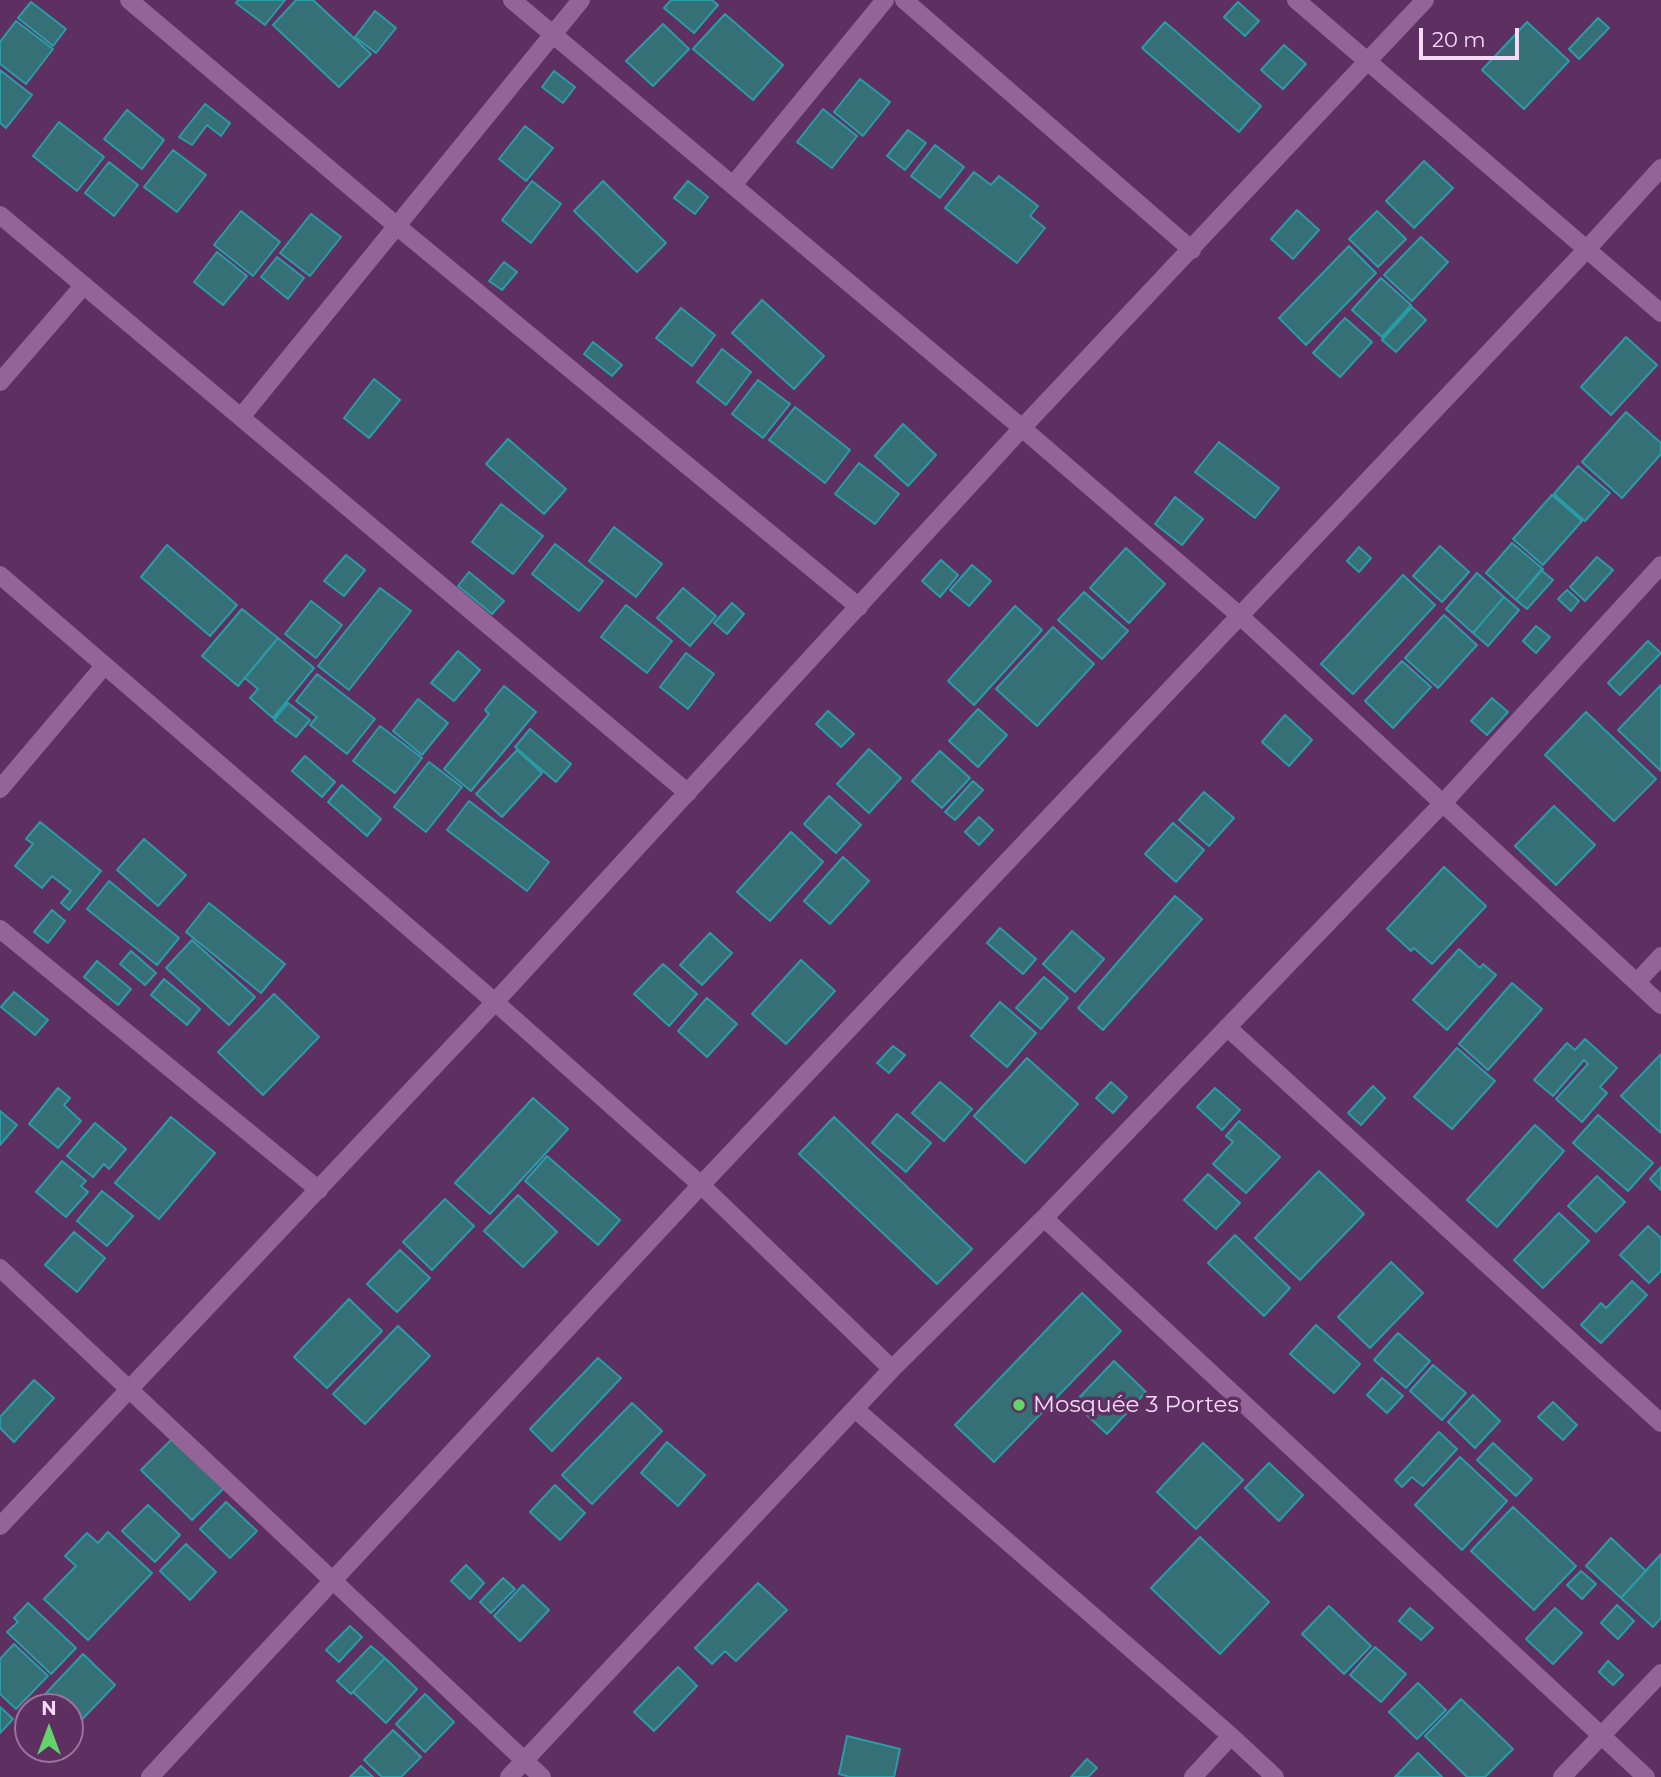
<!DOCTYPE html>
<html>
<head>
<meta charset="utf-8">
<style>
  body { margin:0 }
  #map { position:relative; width:1661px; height:1777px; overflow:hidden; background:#5e3062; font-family:Montserrat,sans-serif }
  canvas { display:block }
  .north { position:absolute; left:14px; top:1693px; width:70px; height:70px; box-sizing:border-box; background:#5e3062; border:2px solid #9a749d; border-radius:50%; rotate:0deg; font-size:19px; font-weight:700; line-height:28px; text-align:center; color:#f5d9f6 }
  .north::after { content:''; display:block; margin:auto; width:24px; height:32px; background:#62d469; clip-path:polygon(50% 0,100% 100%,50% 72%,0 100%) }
  .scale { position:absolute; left:1419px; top:28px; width:100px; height:32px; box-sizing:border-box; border:4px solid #f5d9f6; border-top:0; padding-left:9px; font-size:21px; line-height:24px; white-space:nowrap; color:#f5d9f6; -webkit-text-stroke:5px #5e3062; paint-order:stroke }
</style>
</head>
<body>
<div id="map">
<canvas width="1661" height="1777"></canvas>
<div class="north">N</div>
<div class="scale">20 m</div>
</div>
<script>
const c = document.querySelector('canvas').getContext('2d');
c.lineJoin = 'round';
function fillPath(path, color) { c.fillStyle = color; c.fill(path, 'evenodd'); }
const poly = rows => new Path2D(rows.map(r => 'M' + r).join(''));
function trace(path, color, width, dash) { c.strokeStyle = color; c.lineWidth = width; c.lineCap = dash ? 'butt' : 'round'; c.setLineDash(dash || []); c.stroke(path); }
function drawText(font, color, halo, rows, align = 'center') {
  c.font = font + ' Montserrat,sans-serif'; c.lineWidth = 7; c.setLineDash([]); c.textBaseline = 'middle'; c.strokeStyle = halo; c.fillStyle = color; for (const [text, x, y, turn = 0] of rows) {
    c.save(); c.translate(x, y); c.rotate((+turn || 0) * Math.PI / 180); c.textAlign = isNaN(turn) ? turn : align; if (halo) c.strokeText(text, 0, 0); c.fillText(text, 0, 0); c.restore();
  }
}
const building = poly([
  [238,0,285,0,265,25,236,3,238,0],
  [296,0,313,0,371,54,339,87,273,25,296,0],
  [671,0,712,0,718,5,694,33,664,8,671,0],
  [31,2,66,29,53,46,18,18,31,2],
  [1238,2,1259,21,1245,36,1224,17,1238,2],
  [375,11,396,28,376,53,355,37,375,11],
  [725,14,783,65,753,100,693,49,725,14],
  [1598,18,1609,28,1579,59,1569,49,1598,18],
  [16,21,53,49,26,84,0,64,0,42,16,21],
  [1165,22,1261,106,1239,132,1142,48,1165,22],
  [1527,22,1569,61,1524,109,1482,70,1527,22],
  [663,24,689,49,653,86,626,61,663,24],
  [1284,45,1306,64,1283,89,1261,70,1284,45],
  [0,70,32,95,6,128,0,123,0,70],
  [554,71,575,87,563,103,542,87,554,71],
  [860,79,890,102,863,136,834,112,860,79],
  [205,104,230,123,221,136,207,125,192,145,179,137,205,104],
  [823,109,857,136,832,168,797,142,823,109],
  [127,110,164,140,142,169,104,139,127,110],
  [59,122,104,157,77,191,33,156,59,122],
  [525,126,553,148,526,181,499,159,525,126],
  [908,130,926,143,905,170,887,156,908,130],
  [935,145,964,167,940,198,911,176,935,145],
  [173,150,206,175,177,212,144,187,173,150],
  [1424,161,1453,188,1414,228,1386,201,1424,161],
  [109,162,138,185,114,216,85,193,109,162],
  [974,172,991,185,999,176,1038,206,1030,216,1045,228,1017,263,945,208,974,172],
  [532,181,561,204,531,243,502,220,532,181],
  [603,181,666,243,637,272,574,211,603,181],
  [688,181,708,197,695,214,674,198,688,181],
  [1297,210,1319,230,1293,259,1271,239,1297,210],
  [241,211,280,242,253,276,214,245,241,211],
  [1377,211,1406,239,1378,267,1349,239,1377,211],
  [311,214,341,237,310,276,280,253,311,214],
  [1421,237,1448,262,1412,301,1384,275,1421,237],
  [1349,246,1376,273,1306,345,1279,318,1349,246],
  [217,252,247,276,223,305,194,282,217,252],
  [277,257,304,278,288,299,261,277,277,257],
  [504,262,517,272,502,290,489,281,504,262],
  [1381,278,1411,305,1382,337,1352,310,1381,278],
  [762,300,824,356,794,389,732,333,762,300],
  [1412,307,1426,320,1396,352,1382,340,1412,307],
  [681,308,715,335,692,366,656,338,681,308],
  [1345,318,1372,342,1340,377,1313,353,1345,318],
  [1626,337,1657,365,1611,415,1581,387,1626,337],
  [593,342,622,365,612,376,584,354,593,342],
  [722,349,751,372,726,405,697,382,722,349],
  [374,379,400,400,369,438,344,418,374,379],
  [758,380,790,404,763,438,732,414,758,380],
  [795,407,850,450,825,483,769,440,795,407],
  [1626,412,1661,443,1661,454,1622,498,1582,462,1626,412],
  [903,424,936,455,908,486,875,456,903,424],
  [508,439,566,489,544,514,486,464,508,439],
  [1219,442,1279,488,1255,518,1195,472,1219,442],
  [859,463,899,494,875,524,835,494,859,463],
  [1578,466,1610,493,1585,521,1554,494,1578,466],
  [1552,495,1582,521,1543,565,1513,539,1552,495],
  [1175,497,1203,519,1182,545,1155,524,1175,497],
  [501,504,543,536,513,574,472,542,501,504],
  [614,527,662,564,636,597,589,561,614,527],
  [1512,543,1543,569,1516,600,1486,573,1512,543],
  [555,544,603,581,579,611,532,574,555,544],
  [167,545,237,605,210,636,141,577,167,545],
  [1440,546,1469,572,1442,602,1413,576,1440,546],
  [1359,547,1371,558,1359,572,1347,561,1359,547],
  [1126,548,1165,584,1129,623,1090,588,1126,548],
  [346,555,365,570,344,596,324,581,346,555],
  [1597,557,1613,570,1585,601,1570,587,1597,557],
  [941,560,958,575,940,597,922,581,941,560],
  [972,565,991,581,969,606,950,590,972,565],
  [1541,570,1553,580,1527,609,1516,600,1541,570],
  [469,572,504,601,492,614,458,586,469,572],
  [1477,573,1504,597,1473,633,1446,609,1477,573],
  [1403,575,1435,605,1353,694,1321,664,1403,575],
  [380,588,411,611,349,690,318,666,380,588],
  [683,588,716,616,690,646,657,618,683,588],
  [1567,590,1579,601,1571,611,1558,599,1567,590],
  [1084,592,1128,631,1102,659,1058,620,1084,592],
  [1504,597,1519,610,1488,646,1473,633,1504,597],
  [311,601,342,625,316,658,285,634,311,601],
  [732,603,744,614,727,634,714,623,732,603],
  [626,605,672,641,647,673,601,637,626,605],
  [1015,606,1042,630,974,705,948,681,1015,606],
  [242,609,278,638,238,686,202,656,242,609],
  [1444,615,1477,645,1438,688,1405,658,1444,615],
  [1536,626,1550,637,1536,653,1523,641,1536,626],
  [1053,627,1094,664,1037,726,996,689,1053,627],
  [278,638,314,668,273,718,250,698,258,689,245,678,278,638],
  [1648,641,1661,653,1620,695,1608,683,1648,641],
  [458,651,480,670,454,701,431,683,458,651],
  [686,653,714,674,688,709,660,687,686,653],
  [1402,661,1431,687,1393,728,1365,701,1402,661],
  [317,674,375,719,347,754,310,725,317,717,296,701,317,674],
  [1661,685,1661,771,1618,730,1661,685],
  [504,686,536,712,471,791,444,769,489,714,485,710,504,686],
  [1492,698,1508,712,1487,735,1471,721,1492,698],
  [418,699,448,723,422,755,393,731,418,699],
  [288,703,310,720,296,737,274,720,288,703],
  [978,709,1007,735,978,767,949,741,978,709],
  [828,711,854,734,841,747,816,724,828,711],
  [1586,712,1656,779,1614,821,1545,755,1586,712],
  [1285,715,1312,740,1289,766,1262,742,1285,715],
  [380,726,422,758,395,793,353,761,380,726],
  [530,729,571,764,556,782,515,747,530,729],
  [869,749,901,778,869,813,837,784,869,749],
  [517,750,542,773,502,817,476,794,517,750],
  [940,751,970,778,942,808,912,781,940,751],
  [305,756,335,782,322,797,292,771,305,756],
  [429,762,462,787,426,832,394,807,429,762],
  [973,781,983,790,955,820,945,812,973,781],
  [342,785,381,819,367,836,328,802,342,785],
  [1204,792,1234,818,1209,846,1179,820,1204,792],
  [829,796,861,825,836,853,804,824,829,796],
  [469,801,549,862,527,891,447,830,469,801],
  [1554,806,1595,845,1556,885,1515,846,1554,806],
  [979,817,993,830,979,845,965,832,979,817],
  [40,822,101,871,69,910,61,903,71,891,52,876,42,888,15,866,33,844,26,839,40,822],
  [1173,823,1204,850,1176,882,1145,854,1173,823],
  [791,832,823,862,770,921,737,892,791,832],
  [144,839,186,875,158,906,117,870,144,839],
  [843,857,869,881,830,924,804,901,843,857],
  [1444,867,1486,906,1432,964,1414,948,1411,951,1387,929,1444,867],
  [109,881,179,938,157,965,87,909,109,881],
  [1175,896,1202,919,1103,1030,1078,1008,1175,896],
  [209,903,285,964,261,993,186,932,209,903],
  [52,910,65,921,48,943,34,932,52,910],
  [1000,928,1036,959,1023,974,987,943,1000,928],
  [1072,931,1104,959,1075,992,1043,964,1072,931],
  [710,933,732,953,702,985,680,965,710,933],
  [192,940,255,997,229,1025,166,968,192,940],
  [1459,949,1480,968,1483,964,1496,975,1447,1030,1413,1000,1459,949],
  [131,951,156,973,145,985,120,964,131,951],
  [801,960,835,991,786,1044,752,1014,801,960],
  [97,961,131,989,118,1005,84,977,97,961],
  [663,964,697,994,669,1026,634,994,663,964],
  [1044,977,1068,998,1041,1029,1016,1008,1044,977],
  [164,979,200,1009,187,1025,151,995,164,979],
  [1512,983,1542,1009,1488,1070,1459,1044,1512,983],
  [14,992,48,1020,35,1035,1,1007,14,992],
  [274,994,319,1037,263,1095,218,1052,274,994],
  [707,998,737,1024,707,1057,678,1031,707,998],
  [1000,1002,1036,1033,1007,1067,971,1036,1000,1002],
  [1585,1039,1617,1068,1600,1087,1607,1093,1582,1122,1556,1099,1588,1064,1584,1060,1553,1096,1534,1080,1567,1043,1575,1050,1585,1039],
  [893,1046,905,1055,889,1073,877,1063,893,1046],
  [1457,1048,1495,1081,1452,1129,1414,1097,1457,1048],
  [1661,1054,1661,1133,1621,1096,1661,1054],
  [1027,1058,1078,1104,1025,1163,974,1116,1027,1058],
  [940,1082,972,1109,944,1141,912,1113,940,1082],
  [1111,1082,1127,1097,1113,1113,1096,1098,1111,1082],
  [1373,1086,1385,1098,1361,1125,1348,1113,1373,1086],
  [58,1088,70,1098,64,1105,81,1121,58,1148,29,1124,58,1088],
  [1215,1088,1240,1110,1222,1130,1197,1107,1215,1088],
  [533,1098,568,1129,490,1214,455,1183,533,1098],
  [0,1111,17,1125,0,1145,0,1111],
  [897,1114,931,1143,906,1172,872,1143,897,1114],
  [1598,1115,1653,1163,1628,1191,1573,1143,1598,1115],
  [171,1117,215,1153,159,1219,115,1183,171,1117],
  [834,1117,972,1249,937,1284,799,1154,834,1117],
  [1239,1121,1280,1157,1246,1193,1213,1164,1233,1142,1226,1136,1239,1121],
  [95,1123,126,1149,109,1169,104,1164,93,1177,67,1156,95,1123],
  [1535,1125,1564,1151,1497,1227,1467,1200,1535,1125],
  [547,1156,620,1220,598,1245,525,1181,547,1156],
  [62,1161,86,1181,81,1186,88,1192,66,1217,36,1192,62,1161],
  [1661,1167,1661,1190,1650,1179,1661,1167],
  [1319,1171,1364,1214,1300,1280,1255,1238,1319,1171],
  [1208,1174,1240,1203,1216,1229,1184,1200,1208,1174],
  [1597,1176,1625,1202,1596,1232,1568,1206,1597,1176],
  [102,1191,133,1216,107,1246,77,1221,102,1191],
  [518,1195,557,1232,523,1267,484,1231,518,1195],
  [445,1199,474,1226,432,1270,403,1242,445,1199],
  [1559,1213,1589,1241,1543,1288,1514,1260,1559,1213],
  [1648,1226,1661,1238,1661,1271,1649,1283,1620,1255,1648,1226],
  [74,1232,105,1258,77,1292,45,1265,74,1232],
  [1235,1235,1290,1288,1264,1316,1208,1263,1235,1235],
  [400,1250,430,1278,397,1312,367,1284,400,1250],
  [1391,1262,1423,1293,1370,1348,1338,1317,1391,1262],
  [1632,1281,1647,1295,1601,1343,1581,1325,1601,1303,1606,1308,1632,1281],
  [1082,1293,1121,1331,994,1462,955,1425,1082,1293],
  [349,1299,382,1331,327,1388,294,1357,349,1299],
  [1316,1325,1360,1364,1334,1393,1290,1354,1316,1325],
  [398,1326,430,1356,365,1424,333,1394,398,1326],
  [1398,1333,1430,1361,1406,1388,1374,1360,1398,1333],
  [598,1358,621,1378,552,1451,530,1429,598,1358],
  [1114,1361,1146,1392,1107,1434,1074,1403,1114,1361],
  [1433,1365,1466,1393,1442,1420,1410,1391,1433,1365],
  [1382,1378,1403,1396,1387,1413,1367,1395,1382,1378],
  [34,1380,54,1398,14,1442,0,1428,0,1417,34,1380],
  [1473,1395,1500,1421,1475,1448,1448,1422,1473,1395],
  [1553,1402,1577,1425,1563,1440,1538,1417,1553,1402],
  [632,1403,662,1431,592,1504,562,1475,632,1403],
  [1439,1432,1457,1449,1423,1486,1412,1477,1402,1487,1395,1480,1439,1432],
  [173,1438,224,1488,192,1520,141,1470,173,1438],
  [667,1442,705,1475,678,1506,641,1473,667,1442],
  [1203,1443,1243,1480,1196,1529,1157,1492,1203,1443],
  [1493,1443,1532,1479,1516,1496,1477,1460,1493,1443],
  [1460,1457,1507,1501,1462,1550,1415,1505,1460,1457],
  [1269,1463,1303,1495,1279,1521,1245,1488,1269,1463],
  [555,1485,585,1513,560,1540,530,1512,555,1485],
  [226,1502,257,1531,230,1558,200,1529,226,1502],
  [148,1505,180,1535,155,1562,122,1531,148,1505],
  [1513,1507,1576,1566,1534,1610,1471,1551,1513,1507],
  [108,1532,152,1573,88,1640,44,1599,76,1566,65,1556,87,1533,98,1543,108,1532],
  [1200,1537,1269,1602,1220,1654,1151,1588,1200,1537],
  [1611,1538,1646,1571,1621,1598,1586,1566,1611,1538],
  [186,1544,216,1572,190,1600,160,1571,186,1544],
  [1661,1554,1661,1618,1653,1627,1621,1598,1661,1554],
  [466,1565,484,1583,470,1599,451,1581,466,1565],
  [1581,1571,1596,1584,1582,1599,1567,1585,1581,1571],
  [503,1578,515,1589,491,1613,480,1602,503,1578],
  [758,1583,787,1610,736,1661,725,1651,712,1664,695,1648,758,1583],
  [523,1585,549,1610,520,1641,494,1616,523,1585],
  [28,1603,76,1648,51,1674,7,1632,18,1622,14,1618,28,1603],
  [1617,1605,1634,1621,1618,1639,1601,1623,1617,1605],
  [1329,1606,1371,1646,1344,1674,1302,1634,1329,1606],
  [1410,1608,1433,1628,1421,1640,1399,1621,1410,1608],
  [1555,1608,1582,1633,1553,1664,1526,1639,1555,1608],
  [350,1626,362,1637,339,1662,326,1650,350,1626],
  [14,1644,48,1676,16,1709,0,1694,0,1659,14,1644],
  [371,1646,385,1658,351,1694,337,1681,371,1646],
  [1375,1647,1406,1674,1381,1702,1350,1675,1375,1647],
  [83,1654,115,1685,70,1732,70,1707,33,1707,83,1654],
  [385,1658,417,1689,386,1723,353,1692,385,1658],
  [1608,1661,1623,1675,1613,1685,1599,1672,1608,1661],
  [678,1667,697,1686,654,1731,634,1712,678,1667],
  [1418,1683,1446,1710,1417,1739,1389,1712,1418,1683],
  [425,1694,454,1722,425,1752,396,1724,425,1694],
  [1461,1699,1513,1749,1485,1777,1467,1777,1425,1736,1461,1699],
  [0,1707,13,1719,0,1733,0,1707],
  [393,1730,421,1757,401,1777,382,1777,364,1760,393,1730],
  [847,1736,900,1749,894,1777,850,1777,839,1774,847,1736],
  [1418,1753,1442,1777,1395,1777,1418,1753],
  [1087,1759,1097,1768,1088,1777,1071,1777,1087,1759],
  [361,1766,373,1777,350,1777,361,1766]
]);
const street = poly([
  [129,0,398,227,859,607],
  [512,0,1022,428,1239,615,1661,1005],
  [904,0,1192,250],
  [1296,0,1661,313],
  [733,185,885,0],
  [0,215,688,793],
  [0,382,84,285],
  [241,417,581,0],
  [0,575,495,1002,701,1185,892,1369],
  [0,789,104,666],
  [0,929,319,1190],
  [1637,982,1661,956],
  [1227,1027,1661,1423],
  [1044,1218,1646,1777],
  [0,1268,542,1777],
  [855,1409,1231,1736,1275,1777],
  [0,1526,495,1002,1022,428,1425,0],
  [150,1777,701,1185,1587,249,1661,168],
  [509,1777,892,1369,1044,1218,1444,802,1661,565],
  [1193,1777,1231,1736],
  [1562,1777,1661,1673]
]);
const markers = [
  [1019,1405,7,"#62d469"]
];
const poiNames = [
  ["Mosquée 3 Portes",1033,1405]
];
fillPath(building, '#357076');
trace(building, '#2b9ca7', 2);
trace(street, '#946397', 18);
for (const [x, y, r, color] of markers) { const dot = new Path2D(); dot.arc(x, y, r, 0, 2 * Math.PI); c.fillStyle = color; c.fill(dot); trace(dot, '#5e3062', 2.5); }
drawText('23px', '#f5d9f6', '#5e3062', poiNames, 'left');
</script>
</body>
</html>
